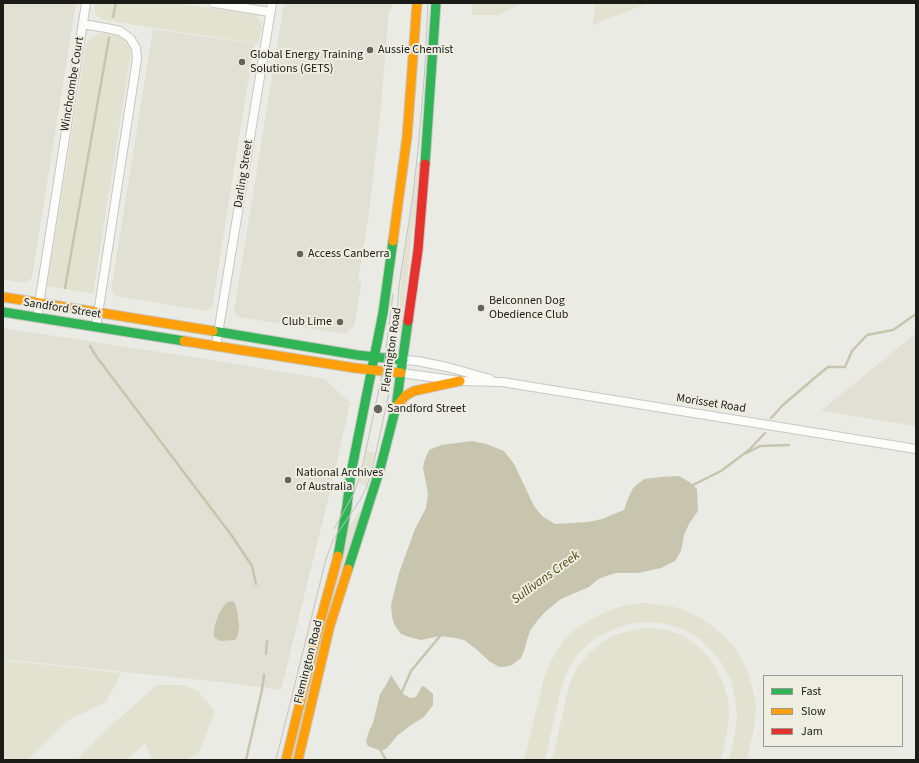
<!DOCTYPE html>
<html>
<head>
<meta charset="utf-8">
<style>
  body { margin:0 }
  #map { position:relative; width:919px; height:763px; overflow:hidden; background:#ebebe5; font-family:"Source Sans 3",sans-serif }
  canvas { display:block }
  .frame { position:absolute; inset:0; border:4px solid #1b1b17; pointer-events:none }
  .legend { position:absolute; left:763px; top:675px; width:140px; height:72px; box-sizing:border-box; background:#eeede2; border:1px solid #9a9991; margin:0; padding:5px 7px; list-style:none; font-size:12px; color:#1b1b17 }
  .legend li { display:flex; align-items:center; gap:8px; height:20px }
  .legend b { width:20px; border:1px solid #9a9991 }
</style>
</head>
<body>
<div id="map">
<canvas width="919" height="763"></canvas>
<div class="frame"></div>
<ul class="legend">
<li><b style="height:5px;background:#30b455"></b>Fast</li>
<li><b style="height:5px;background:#ff9f0a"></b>Slow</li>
<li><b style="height:5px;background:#e5322d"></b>Jam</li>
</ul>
</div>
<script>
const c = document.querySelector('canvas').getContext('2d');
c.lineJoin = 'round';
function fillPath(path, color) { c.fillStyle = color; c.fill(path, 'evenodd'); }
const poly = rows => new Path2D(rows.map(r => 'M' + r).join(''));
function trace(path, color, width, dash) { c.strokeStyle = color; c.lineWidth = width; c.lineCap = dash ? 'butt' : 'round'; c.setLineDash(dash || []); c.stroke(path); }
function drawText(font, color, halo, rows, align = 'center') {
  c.font = font + ' "Source Sans 3",sans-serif'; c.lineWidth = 4; c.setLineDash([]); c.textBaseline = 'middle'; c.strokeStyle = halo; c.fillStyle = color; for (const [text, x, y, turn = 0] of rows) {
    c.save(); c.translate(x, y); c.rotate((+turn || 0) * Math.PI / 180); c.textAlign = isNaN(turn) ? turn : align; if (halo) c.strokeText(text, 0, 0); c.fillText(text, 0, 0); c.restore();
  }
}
const built = poly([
  [3,3,76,3,32,276,32,278,25,283,3,279],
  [284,3,392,3,392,9,389,9,380,118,368,220,358,281,362,282,354,326,344,334,239,317,234,311],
  [153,29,254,44,212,307,206,311,116,296,111,291],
  [3,328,225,362,325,379,350,403,333,479,281,690,238,684,3,659],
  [916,333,916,426,821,411]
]);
const green = poly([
  [95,3,177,3,254,15,260,20,262,27,258,44,103,20,95,13],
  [473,3,522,3,499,15,472,15],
  [595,3,648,3,593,25],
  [103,33,119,36,124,38,128,42,130,47,131,53,93,294,47,286,86,45,89,39,97,34],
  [418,163,421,163,415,218,411,235,408,273,400,332,398,332,401,282],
  [367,451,375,453,370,472,366,486,359,483],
  [363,507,293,760,290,760,348,525,350,525],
  [639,603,649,603,675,607,691,613,706,621,722,634,735,648,746,667,752,686,756,704,754,729,747,760,729,760,735,733,737,715,735,698,731,681,723,665,712,651,700,639,685,630,667,624,649,622,632,623,614,629,597,637,583,649,573,661,565,677,560,693,545,760,524,760,544,678,549,665,556,652,564,641,575,630,586,622,610,610,623,606],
  [648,628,666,630,682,635,696,645,707,655,716,668,723,683,728,699,729,716,727,732,721,760,552,760,567,695,571,680,579,665,589,653,601,643,615,635,632,630],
  [3,660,121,673,106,702,67,721,28,760,3,760],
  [157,685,182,685,197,690,215,711,198,755,183,760,152,760,145,743,130,757,123,760,79,760,78,759,98,737]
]);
const water = poly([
  [472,441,486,444,504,451,514,464,534,506,542,516,555,524,588,522,602,519,624,510,627,501,633,488,644,479,661,477,679,476,691,483,697,489,698,511,689,524,684,535,681,551,675,561,661,568,638,573,616,573,606,576,597,580,589,587,561,599,546,611,537,621,530,631,527,640,525,648,521,658,512,665,504,667,499,667,489,661,476,649,464,640,456,638,440,636,421,640,409,637,401,634,395,626,392,617,391,605,399,573,415,529,426,508,428,493,423,468,424,462,429,450,441,445],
  [232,601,235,603,237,610,239,625,238,635,235,640,220,641,214,637,214,628,219,613,226,603],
  [391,675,403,694,410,698,416,697,422,686,425,687,433,694,433,705,424,717,411,725,398,735,387,748,381,751,368,746,366,742,369,731,373,723,380,694,386,685]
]);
const stream = poly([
  [113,17,116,3],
  [65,288,109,38],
  [90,346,96,356,232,536,252,566,256,584],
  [771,418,783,405,818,375,828,367,845,367,852,351,867,335,893,330,916,314],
  [747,453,760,446,789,445],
  [691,486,721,471,749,450,765,433],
  [266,654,267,641],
  [401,694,411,671,440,636,442,635],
  [381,749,381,751,386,760],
  [246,760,262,690,264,675]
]);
const street = poly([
  [214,3,270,12],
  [83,24,106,28,120,31,130,38,136,48,137,59,96,327],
  [37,317,86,3],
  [216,346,272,3],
  [403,360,417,361,447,367,490,379],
  [401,373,460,381,502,382,916,449]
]);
const fast = poly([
  [425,164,436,3],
  [3,312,184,341],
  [213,331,357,355,403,360],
  [338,556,347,506,351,473,383,313,393,241],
  [348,569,380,469,396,407,408,321]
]);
const slow = poly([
  [393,241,407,137,417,3],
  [3,297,213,331],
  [184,341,355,368,401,373],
  [397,406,405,396,414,391,460,381],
  [286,760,316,637,338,556],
  [298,760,330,625,348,569]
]);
const jam = poly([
  [408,321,418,250,425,164]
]);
const tram = poly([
  [334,529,354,493,361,473,383,371,393,294],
  [276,760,326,559,333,540,360,500,367,486,373,466,389,393,394,359,399,286,413,195,419,140,425,67,428,3]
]);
const markers = [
  [370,50,4,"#64645f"],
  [242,62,4,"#64645f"],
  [300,254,4,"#64645f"],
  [481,308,4,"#64645f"],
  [340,322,4,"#64645f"],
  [378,409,5,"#64645f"],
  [288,480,4,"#64645f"]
];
const poiNames = [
  ["Aussie Chemist",378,50],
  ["Global Energy Training",250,55],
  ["Solutions (GETS)",250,69],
  ["Access Canberra",308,254],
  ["Belconnen Dog",489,301],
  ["Obedience Club",489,315],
  ["Club Lime",332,322,"right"],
  ["Sandford Street",387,409],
  ["National Archives",296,473],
  ["of Australia",296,487]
];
const streetNames = [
  ["Winchcombe Court",73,84,-81],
  ["Darling Street",244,174,-81],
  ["Sandford Street",62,309,9],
  ["Flemington Road",392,350,-82],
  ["Morisset Road",711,404,9],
  ["Flemington Road",309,662,-76]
];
const waterNames = [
  ["Sullivans Creek",546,578,-36]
];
fillPath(built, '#e1e0d4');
fillPath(green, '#e3e2d0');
fillPath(water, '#c7c5ad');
trace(stream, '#c7c5ad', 2.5);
trace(street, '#c7c7c3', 10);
trace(fast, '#c7c7c3', 11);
trace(slow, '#c7c7c3', 11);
trace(jam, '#c7c7c3', 11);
trace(street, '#fcfcfb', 8);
trace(fast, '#30b455', 9);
trace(slow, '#ff9f0a', 9);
trace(jam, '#e5322d', 9);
trace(tram, '#c1c1c0', 1);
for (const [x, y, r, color] of markers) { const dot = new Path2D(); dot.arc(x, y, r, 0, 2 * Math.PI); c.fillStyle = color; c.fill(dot); trace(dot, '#eeede2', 1.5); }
drawText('12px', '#1b1b17', '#eeede2', poiNames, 'left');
drawText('12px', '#1b1b17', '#eeede2', streetNames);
drawText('italic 13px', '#4d4710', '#eeede2', waterNames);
</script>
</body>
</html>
